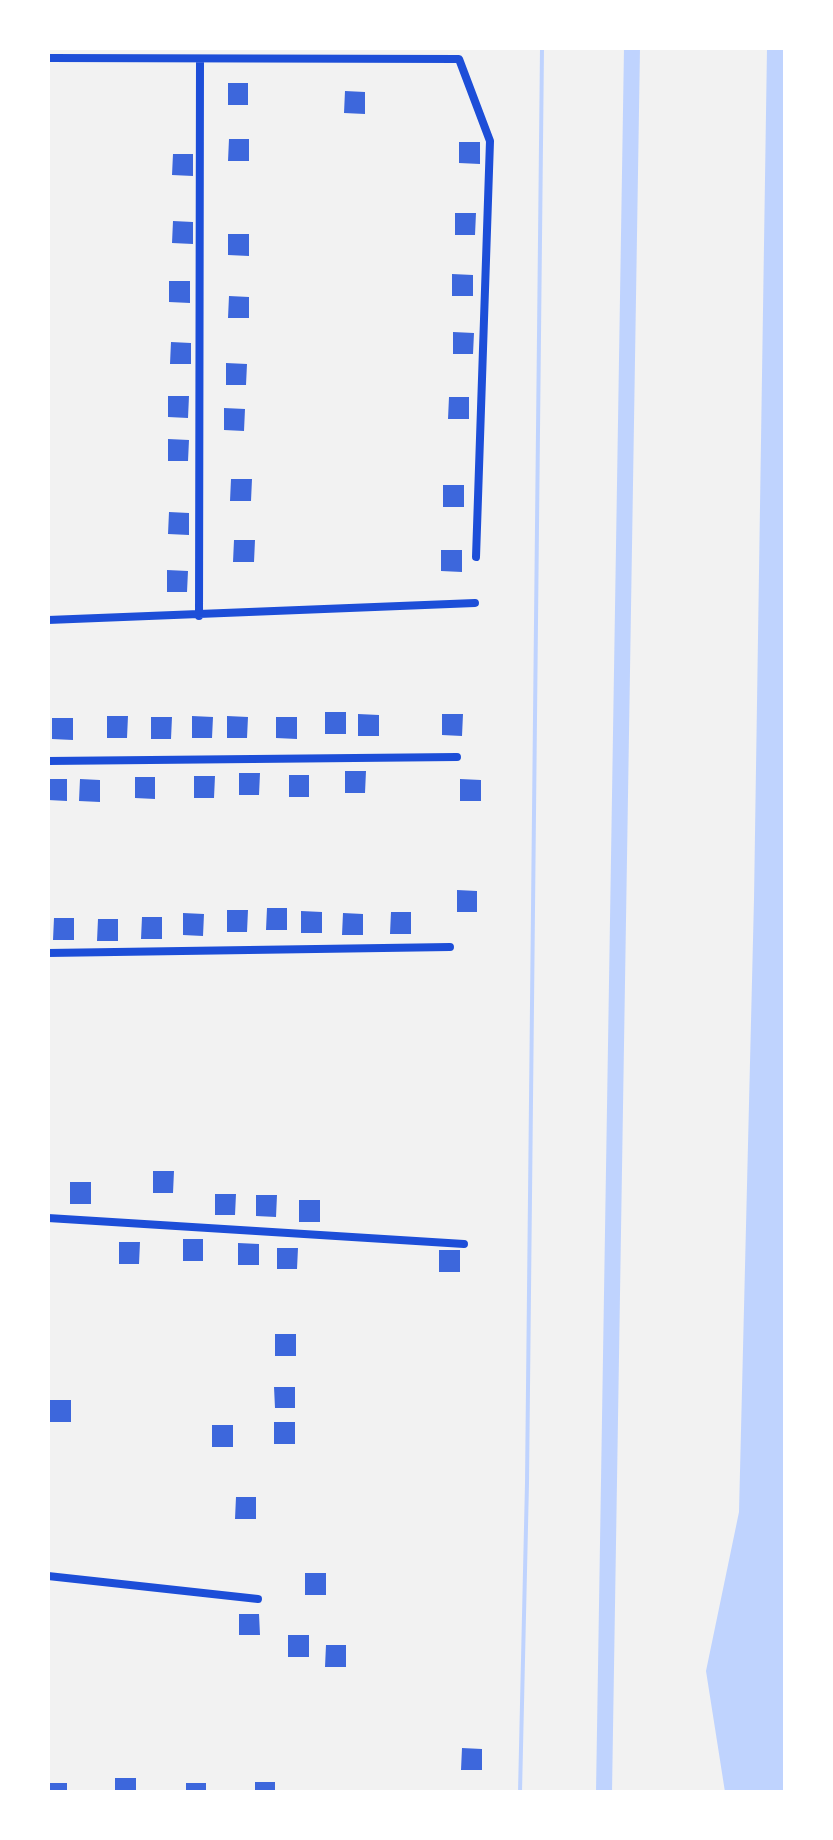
<!DOCTYPE html>
<html>
<head>
<meta charset="utf-8">
<style>
  body { margin:0 }
  #map { position:relative; width:833px; height:1840px; overflow:hidden; background:#f2f2f2; font-family:"Fira Sans",sans-serif }
  canvas { display:block }
  .frame { position:absolute; inset:0; border:50px solid #fff; pointer-events:none }
</style>
</head>
<body>
<div id="map">
<canvas width="833" height="1840"></canvas>
<div class="frame"></div>
</div>
<script>
const c = document.querySelector('canvas').getContext('2d');
c.lineJoin = 'round';
function fillPath(path, color) { c.fillStyle = color; c.fill(path, 'evenodd'); }
const poly = rows => new Path2D(rows.map(r => 'M' + r).join(''));
function trace(path, color, width, dash) { c.strokeStyle = color; c.lineWidth = width; c.lineCap = dash ? 'butt' : 'round'; c.setLineDash(dash || []); c.stroke(path); }
const water = poly([
  [767,48,785,48,785,1792,725,1792,706,1671,739,1512,754,899]
]);
const stream = poly([
  [520,1792,527,1483,542,48]
]);
const canal = poly([
  [604,1792,632,48]
]);
const building = poly([
  [228,83,248,83,248,105,228,105],
  [345,91,365,92,365,114,344,113],
  [229,139,249,139,249,161,228,161],
  [459,142,480,142,480,164,459,163],
  [173,154,193,154,193,176,172,175],
  [455,213,476,213,475,235,455,235],
  [173,221,193,222,193,244,172,243],
  [228,234,249,234,249,256,228,255],
  [452,274,473,275,473,296,452,296],
  [169,281,190,281,190,303,169,302],
  [229,296,249,297,249,318,228,318],
  [453,332,474,333,473,354,453,354],
  [171,342,191,343,191,364,170,364],
  [226,363,247,364,246,385,226,385],
  [168,396,189,396,188,418,168,417],
  [449,397,469,397,469,419,448,419],
  [224,408,245,409,244,431,224,430],
  [168,439,189,440,188,461,168,461],
  [231,479,252,479,251,501,230,501],
  [443,485,464,485,464,507,443,507],
  [169,512,189,513,189,535,168,534],
  [234,540,255,540,254,562,233,562],
  [441,550,462,550,462,572,441,571],
  [167,570,188,571,187,592,167,592],
  [325,712,346,712,346,734,325,734],
  [358,714,379,715,379,736,358,736],
  [442,714,463,714,462,736,442,735],
  [107,716,128,716,127,738,107,738],
  [192,716,213,717,212,738,192,738],
  [227,716,248,717,247,738,227,738],
  [151,717,172,717,171,739,151,739],
  [276,717,297,717,297,739,276,738],
  [52,718,73,718,73,740,52,739],
  [345,771,366,771,365,793,345,793],
  [239,773,260,773,259,795,239,795],
  [289,775,309,775,309,797,289,797],
  [194,776,215,776,214,798,194,798],
  [135,777,155,777,155,799,135,798],
  [48,779,67,779,67,801,48,800],
  [80,779,100,780,100,802,79,801],
  [460,779,481,780,481,801,460,801],
  [457,890,477,891,477,912,457,912],
  [267,908,287,908,287,930,266,930],
  [227,910,248,910,247,932,227,932],
  [301,911,322,912,322,933,301,933],
  [391,912,411,912,411,934,390,934],
  [183,913,204,914,203,936,183,935],
  [343,913,363,914,363,935,342,935],
  [142,917,162,917,162,939,141,939],
  [54,918,74,918,74,940,53,940],
  [98,919,118,919,118,941,97,941],
  [153,1171,174,1171,173,1193,153,1193],
  [70,1182,91,1182,91,1204,70,1204],
  [215,1194,236,1194,235,1215,215,1215],
  [256,1195,277,1195,276,1217,256,1216],
  [299,1200,320,1200,320,1222,299,1222],
  [183,1239,203,1239,203,1261,183,1261],
  [119,1242,140,1242,139,1264,119,1264],
  [238,1243,259,1244,259,1265,238,1265],
  [277,1248,298,1248,297,1269,277,1269],
  [439,1250,460,1250,460,1272,439,1272],
  [275,1334,296,1334,296,1356,275,1356],
  [274,1387,295,1387,295,1408,275,1408],
  [50,1400,71,1400,71,1422,50,1422],
  [274,1422,295,1422,295,1444,274,1444],
  [212,1425,233,1425,233,1447,212,1447],
  [236,1497,256,1497,256,1519,235,1519],
  [305,1573,326,1573,326,1595,305,1595],
  [239,1614,259,1614,260,1635,239,1635],
  [288,1635,309,1635,309,1657,288,1657],
  [326,1645,346,1645,346,1667,325,1667],
  [462,1748,482,1749,482,1770,461,1770],
  [115,1778,136,1778,136,1792,115,1792],
  [255,1782,275,1782,275,1792,255,1792],
  [48,1783,67,1783,67,1792,48,1792],
  [186,1783,206,1783,206,1792,186,1792]
]);
const minor = poly([
  [48,58,459,59,490,141,476,557],
  [199,616,200,60],
  [48,620,475,603],
  [48,761,457,757],
  [48,953,450,947],
  [48,1218,464,1244],
  [48,1576,258,1599]
]);
fillPath(water, '#bfd3fe');
trace(stream, '#bfd3fe', 4);
trace(canal, '#bfd3fe', 16);
fillPath(building, '#3d67dc');
trace(minor, '#1d4ed8', 8);
</script>
</body>
</html>
